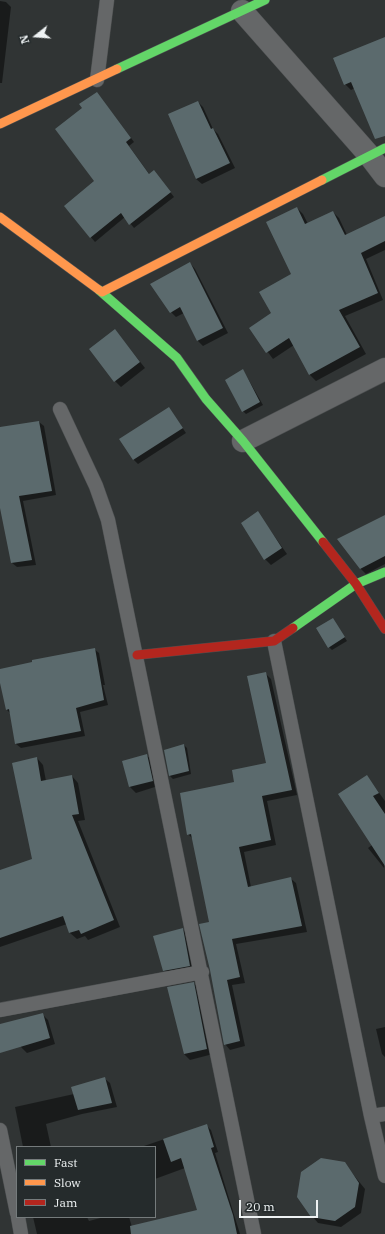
<!DOCTYPE html>
<html>
<head>
<meta charset="utf-8">
<style>
  body { margin:0 }
  #map { position:relative; width:385px; height:1234px; overflow:hidden; background:#303434; font-family:"IBM Plex Serif",serif }
  canvas { display:block }
  .legend { position:absolute; left:16px; top:1146px; width:140px; height:72px; box-sizing:border-box; background:#252b2c; border:1px solid #757b7c; margin:0; padding:5px 7px; list-style:none; font-size:12px; color:#eef2f3 }
  .legend li { display:flex; align-items:center; gap:8px; height:20px }
  .legend b { width:20px; border:1px solid #757b7c }
  .north { position:absolute; left:16px; top:16px; width:40px; height:40px; -webkit-text-stroke:3px #252b2c; paint-order:stroke; rotate:253deg; font-size:11px; font-weight:700; line-height:16px; text-align:center; color:#eef2f3 }
  .north::after { content:''; display:block; margin:auto; width:14px; height:18px; background:#eef2f3; clip-path:polygon(50% 0,100% 100%,50% 72%,0 100%) }
  .scale { position:absolute; left:239px; top:1200px; width:79px; height:18px; box-sizing:border-box; border:2px solid #eef2f3; border-top:0; padding-left:5px; font-size:12px; line-height:14px; white-space:nowrap; color:#eef2f3; -webkit-text-stroke:3px #252b2c; paint-order:stroke }
</style>
</head>
<body>
<div id="map">
<canvas width="385" height="1234"></canvas>
<ul class="legend">
<li><b style="height:5px;background:#63d668"></b>Fast</li>
<li><b style="height:5px;background:#ff974d"></b>Slow</li>
<li><b style="height:5px;background:#b3261e"></b>Jam</li>
</ul>
<div class="north">N</div>
<div class="scale">20 m</div>
</div>
<script>
const c = document.querySelector('canvas').getContext('2d');
c.lineJoin = 'round';
function fillPath(path, color) { c.fillStyle = color; c.fill(path, 'evenodd'); }
const poly = rows => new Path2D(rows.map(r => 'M' + r).join(''));
function trace(path, color, width, dash) { c.strokeStyle = color; c.lineWidth = width; c.lineCap = dash ? 'butt' : 'round'; c.setLineDash(dash || []); c.stroke(path); }
const shadow = poly([
  [0,1,6,2,11,7,2,83,0,83],
  [385,39,385,129,355,88,351,90,345,84],
  [101,98,134,142,129,146,150,175,158,176,174,197,134,228,125,217,95,242,65,207,96,182],
  [198,102,203,107,213,129,218,134,235,168,202,184,196,179],
  [297,208,303,214,308,224,333,212,339,218,347,235,385,219,385,250,366,259,383,300,345,316,366,354,316,381,310,375,294,345,273,359,250,328,272,313,293,275],
  [190,263,195,269,228,333,203,346,198,341,184,313,176,317,171,312],
  [115,330,145,368,121,387,115,381],
  [243,370,263,405,246,414,243,411],
  [169,408,186,433,138,464,133,459],
  [39,422,44,426,56,495,23,501,36,565,17,567,12,563,0,502,0,428],
  [258,513,287,554,271,565,265,559],
  [385,516,385,564,366,574,360,568],
  [333,619,347,641,332,650,329,647],
  [94,649,99,653,105,685,103,685,108,705,80,712,85,736,21,748,16,744,11,714,7,710,0,670],
  [265,673,271,679,297,795,267,801,276,845,244,852,251,887,290,878,296,883,307,932,236,944,245,983,232,985,245,1046,230,1050,225,1044,210,923,193,839,188,834,235,782,267,764],
  [184,745,187,748,191,774,173,779,170,776],
  [147,756,153,761,158,786,136,793,130,787],
  [37,758,43,765,46,781,72,776,78,783,85,820,78,821,120,927,88,940,85,936,77,939,70,933,67,924,0,947,0,871,34,860],
  [367,776,385,801,384,868,368,848,372,845],
  [183,929,185,932,193,968,167,973,164,970],
  [194,983,199,989,213,1054,190,1060,184,1054],
  [42,1014,48,1020,55,1044,27,1053,21,1047,16,1021],
  [385,1027,385,1057,382,1054,376,1029],
  [105,1079,110,1083,117,1107,82,1114,46,1124,51,1147,23,1147,15,1107,74,1094],
  [206,1125,211,1130,218,1152,215,1153,240,1234,37,1234,33,1217,87,1217,89,1221,104,1217,129,1217,132,1227,198,1211,185,1168,155,1179,155,1147,141,1147],
  [344,1163,365,1189,361,1213,341,1227,318,1223,312,1216]
]);
const building = poly([
  [385,37,385,136,375,139,351,82,344,85,333,58],
  [97,92,131,138,126,142,149,174,154,170,171,192,129,225,121,213,90,238,64,206,94,181,55,129,82,108,79,104],
  [198,101,211,129,213,128,230,163,196,179,168,114],
  [297,207,305,224,333,211,345,235,385,216,385,241,361,253,378,293,339,310,360,347,309,375,289,338,266,353,249,328,271,313,259,292,291,274,266,222],
  [190,262,223,328,197,341,180,307,170,313,150,284],
  [115,329,140,362,114,382,89,349],
  [243,369,260,402,242,412,225,380],
  [169,407,183,428,133,460,119,439],
  [39,421,52,491,19,496,32,560,11,563,0,508,0,427],
  [258,511,282,548,264,560,241,523],
  [385,515,385,556,360,569,337,539],
  [333,618,345,637,328,648,316,628],
  [95,648,104,700,76,708,81,731,15,744,9,709,6,710,0,683,0,669,32,662,32,660],
  [266,672,292,790,262,796,271,840,239,847,248,887,291,877,302,926,232,939,240,977,227,980,240,1041,224,1045,210,970,199,924,209,922,191,834,187,835,180,793,234,782,232,770,266,763,247,676],
  [184,744,189,771,169,776,164,750],
  [147,754,153,781,129,787,122,761],
  [37,757,41,781,72,775,79,814,72,815,114,920,81,934,79,930,69,933,63,916,0,938,0,870,32,859,12,763],
  [367,775,379,793,373,796,385,814,385,866,338,794],
  [183,928,190,966,163,971,153,936],
  [194,982,207,1049,184,1054,167,987],
  [43,1013,50,1038,0,1053,0,1024],
  [105,1077,112,1103,78,1110,71,1087],
  [207,1124,214,1147,211,1148,233,1215,237,1234,131,1234,130,1226,197,1210,181,1158,171,1162,163,1139],
  [321,1158,345,1162,359,1183,355,1207,335,1221,311,1217,297,1197,301,1172]
]);
const lane = poly([
  [97,80,107,0],
  [60,409,96,486,108,520,254,1234],
  [274,641,371,1116,385,1176],
  [0,1010,202,972],
  [371,1116,385,1114],
  [0,1130,17,1213],
  [18,1217,21,1234]
]);
const street = poly([
  [242,11,369,155,385,176],
  [243,441,385,369]
]);
const fast = poly([
  [117,69,265,0],
  [322,180,385,148],
  [99,290,177,358,206,399,243,441,323,542],
  [293,628,356,584,385,572]
]);
const slow = poly([
  [0,124,117,69],
  [0,217,99,290],
  [102,292,322,180]
]);
const jam = poly([
  [323,542,356,584,385,629],
  [137,655,274,641,293,628]
]);
fillPath(shadow, '#0007');
fillPath(building, '#5b6a6d');
trace(lane, '#4c4f50', 15);
trace(street, '#4c4f50', 23);
trace(fast, '#4c4f50', 10);
trace(slow, '#4c4f50', 10);
trace(jam, '#4c4f50', 10);
trace(lane, '#656768', 14);
trace(street, '#656768', 22);
trace(fast, '#63d668', 9);
trace(slow, '#ff974d', 9);
trace(jam, '#b3261e', 9);
</script>
</body>
</html>
